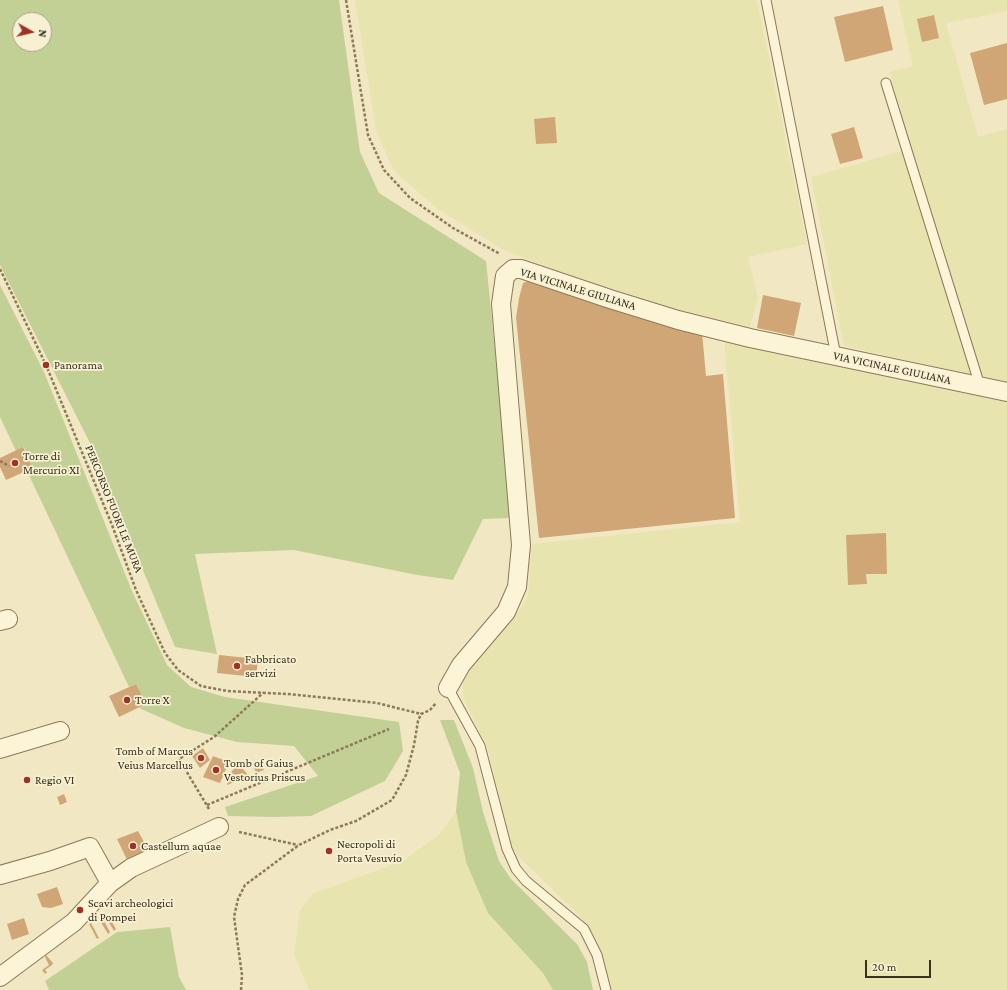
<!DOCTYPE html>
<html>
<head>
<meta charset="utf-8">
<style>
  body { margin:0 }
  #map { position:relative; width:1007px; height:990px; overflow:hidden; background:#f1e8c3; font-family:"Crimson Pro",serif }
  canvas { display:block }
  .north { position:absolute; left:12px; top:12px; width:40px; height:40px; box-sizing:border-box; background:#f7f1d3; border:1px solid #aca38a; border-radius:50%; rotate:98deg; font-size:11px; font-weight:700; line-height:16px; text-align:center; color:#3b2f1d }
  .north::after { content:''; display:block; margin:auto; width:14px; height:18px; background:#9f3125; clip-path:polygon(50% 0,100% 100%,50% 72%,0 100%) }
  .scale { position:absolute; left:865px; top:960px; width:66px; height:18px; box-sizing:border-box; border:2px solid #3b2f1d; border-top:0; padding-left:5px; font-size:12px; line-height:14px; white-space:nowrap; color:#3b2f1d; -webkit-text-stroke:3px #f7f1d3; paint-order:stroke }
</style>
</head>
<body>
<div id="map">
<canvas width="1007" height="990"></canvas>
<div class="north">N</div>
<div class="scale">20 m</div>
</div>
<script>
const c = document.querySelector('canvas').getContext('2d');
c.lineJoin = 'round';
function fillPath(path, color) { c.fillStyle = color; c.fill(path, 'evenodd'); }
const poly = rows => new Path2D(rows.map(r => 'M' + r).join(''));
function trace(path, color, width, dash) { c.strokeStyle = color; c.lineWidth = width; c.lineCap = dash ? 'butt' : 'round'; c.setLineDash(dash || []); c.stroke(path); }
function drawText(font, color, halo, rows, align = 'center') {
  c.font = font + ' "Crimson Pro",serif'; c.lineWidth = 3.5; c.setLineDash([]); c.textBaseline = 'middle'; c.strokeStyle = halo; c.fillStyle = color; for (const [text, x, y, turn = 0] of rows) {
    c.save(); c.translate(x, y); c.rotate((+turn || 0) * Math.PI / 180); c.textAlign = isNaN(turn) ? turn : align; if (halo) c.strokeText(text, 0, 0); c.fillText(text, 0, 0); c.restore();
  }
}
const farmland = poly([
  [355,0,757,0,807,244,748,257,758,297,750,327,660,305,552,269,502,249,438,209,394,171,376,131],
  [898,0,1007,0,1007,11,946,23,978,137,1007,129,1007,383,844,346,811,177,908,149,890,72,913,66],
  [724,339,1007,398,1007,990,610,990,599,946,579,915,517,855,505,834,489,752,463,698,463,671,520,609,528,595,532,544,740,522],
  [456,811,466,862,543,973,553,990,309,990,294,955,300,910,312,894,403,861,440,834]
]);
const green = poly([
  [0,0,339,0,360,152,379,193,486,261,504,440,510,518,483,519,453,580,417,575,294,550,195,554,217,654,175,647,89,441,0,265],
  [20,20,44,20,44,44,20,44],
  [0,285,44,372,132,591,167,665,191,687,225,697,399,722,403,751,385,781,311,816,274,817,228,816,225,807,318,776,294,746,237,742,184,728,139,708,145,704,136,684,129,687,27,471,33,468,24,447,16,451,0,417],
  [440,720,454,720,473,768,483,812,499,861,511,879,577,944,587,962,593,990,553,990,543,973,488,913,466,862,456,811,460,773],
  [170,927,179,977,186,990,49,990,45,981,117,932]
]);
const building = poly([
  [883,6,893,50,845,62,834,17],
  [934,15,939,38,922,42,917,19],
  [1007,43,1007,99,984,105,970,53],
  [555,117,557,143,536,144,534,119],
  [854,127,863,158,840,164,831,134],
  [528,281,702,332,706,376,723,374,735,518,539,538,516,318,519,298,523,283],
  [763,295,801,303,794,336,757,328],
  [23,447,33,468,6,480,0,467,0,458],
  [886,533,887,574,866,574,867,584,848,585,846,535],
  [219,655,258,659,256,677,217,673],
  [136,684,146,704,119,717,109,696],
  [203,748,210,760,200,768,192,756],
  [213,756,229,762,220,783,203,777],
  [261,762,264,770,256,773,253,765],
  [235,768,243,769,249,776,227,785,229,774],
  [64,794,67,802,60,805,57,797],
  [138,831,150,853,129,864,117,839],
  [57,887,63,904,51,908,42,907,37,894],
  [108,915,116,929,114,931,105,916],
  [102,917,110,932,108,934,99,919],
  [24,918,29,934,12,940,7,924],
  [91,923,99,938,97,939,89,924],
  [46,955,53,963,52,965,45,970,47,972,45,974,42,970,49,965,45,957]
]);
const path = poly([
  [346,0,368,135,384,170,410,198,453,228,500,254],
  [0,269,46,365,112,525,136,590,165,653,178,670,201,686,227,691,288,694,377,703,421,714],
  [0,461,9,466],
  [207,805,389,729],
  [209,809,179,759,214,737,263,693],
  [239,832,298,845],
  [241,990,242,975,234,917,238,899,245,885,299,845,330,830,356,821,392,800,406,775,414,745,418,721,421,714,430,710,436,703]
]);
const lane = poly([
  [766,0,836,356],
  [886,83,980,386],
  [448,688,480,746,507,849,516,869,526,881,584,929,597,955,606,990]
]);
const street = poly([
  [0,621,8,619],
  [448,688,461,665,506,612,517,587,521,545,501,304,505,276,513,269,521,269,610,299,678,320,750,338,1007,392],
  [0,749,60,731],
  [0,875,50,861,90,847,110,883],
  [0,977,74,922,110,883,131,868,219,827]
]);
const markers = [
  [46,365,4,"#9f3125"],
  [15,463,4,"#9f3125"],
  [237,666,4,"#9f3125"],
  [127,700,4,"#9f3125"],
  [201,758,4,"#9f3125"],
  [216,770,4,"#9f3125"],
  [27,780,4,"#9f3125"],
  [133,846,4,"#9f3125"],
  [329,851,4,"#9f3125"],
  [80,910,4,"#9f3125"]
];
const streetNames = [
  ["VIA VICINALE GIULIANA",578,289,17],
  ["VIA VICINALE GIULIANA",892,368,12],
  ["PERCORSO FUORI LE MURA",114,509,68]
];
const poiNames = [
  ["Panorama",54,365],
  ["Torre di",23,456],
  ["Mercurio XI",23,470],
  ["Fabbricato",245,659],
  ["servizi",245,673],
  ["Torre X",135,700],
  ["Tomb of Marcus",193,751,"right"],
  ["Veius Marcellus",193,765,"right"],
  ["Tomb of Gaius",224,763],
  ["Vestorius Priscus",224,777],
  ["Regio VI",35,780],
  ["Necropoli di",337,844],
  ["Porta Vesuvio",337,858],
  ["Castellum aquae",141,846],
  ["Scavi archeologici",88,903],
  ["di Pompei",88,917]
];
fillPath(farmland, '#e7e4af');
fillPath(green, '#c2d096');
fillPath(building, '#d1a676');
trace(lane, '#8c7958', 11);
trace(street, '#8c7958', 20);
trace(path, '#8c7958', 2.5, [3, 2]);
trace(lane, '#fbf4d7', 9);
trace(street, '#fbf4d7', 18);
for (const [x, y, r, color] of markers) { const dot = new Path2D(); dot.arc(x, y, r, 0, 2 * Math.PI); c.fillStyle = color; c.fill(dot); trace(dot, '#f7f1d3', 1.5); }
drawText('12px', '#3b2f1d', '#f7f1d3', streetNames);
drawText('12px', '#3b2f1d', '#f7f1d3', poiNames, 'left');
</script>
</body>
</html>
